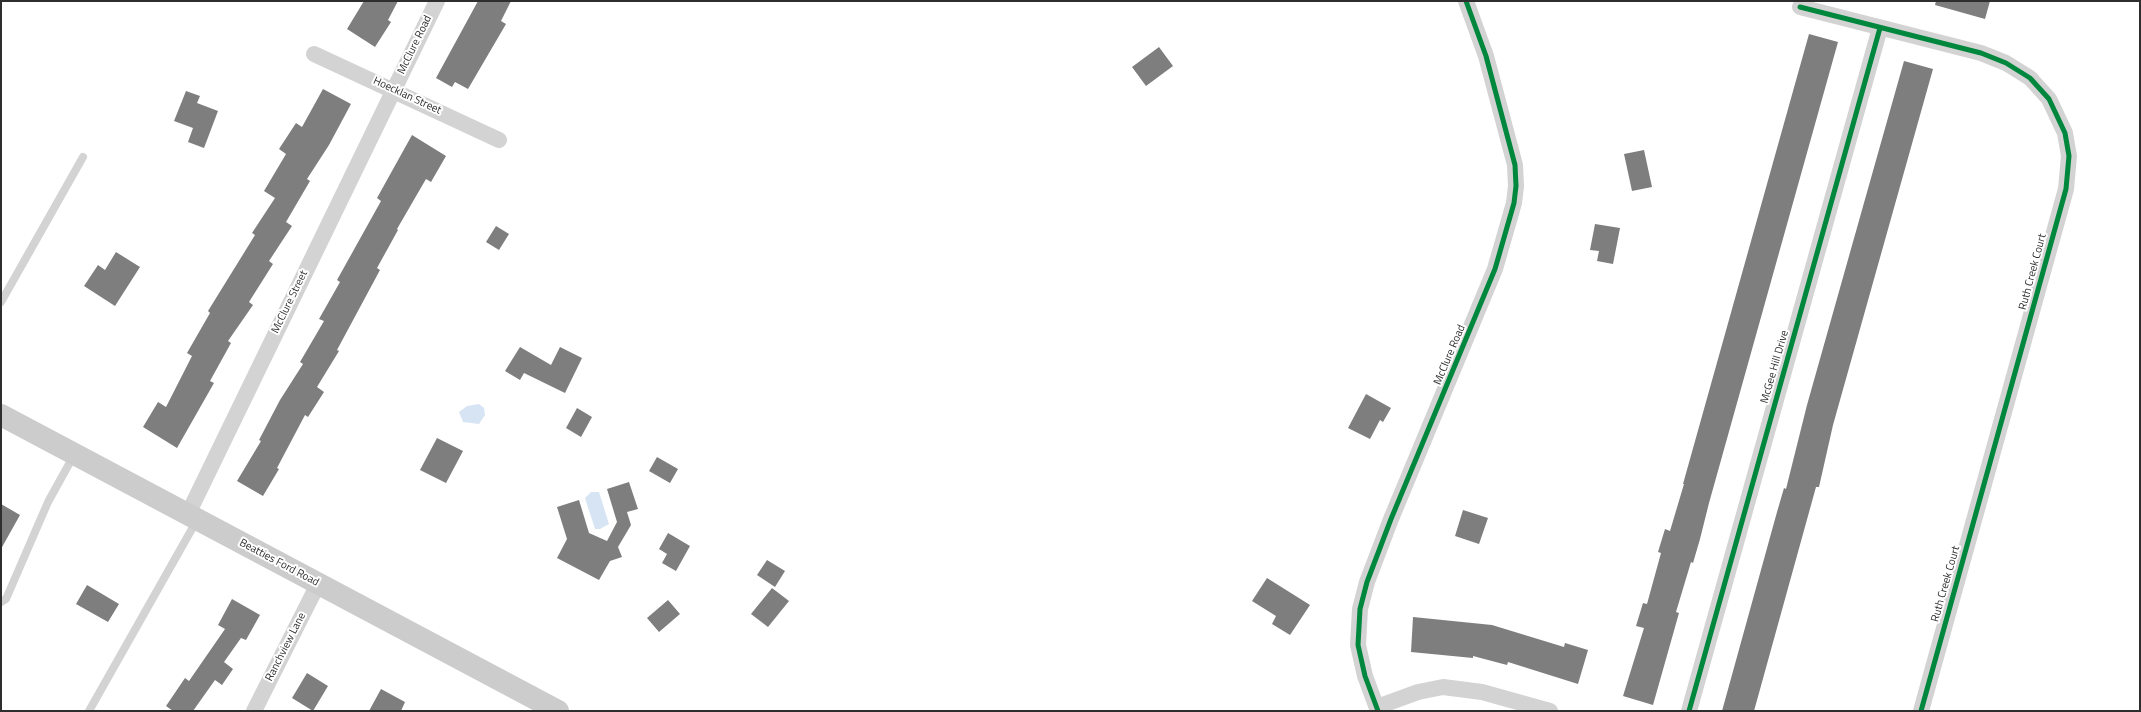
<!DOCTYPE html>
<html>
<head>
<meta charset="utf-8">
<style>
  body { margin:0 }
  #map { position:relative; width:2141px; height:712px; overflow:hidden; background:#fff; font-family:"Titillium Web",sans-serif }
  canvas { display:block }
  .frame { position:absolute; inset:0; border:2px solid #2e2e2e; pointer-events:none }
</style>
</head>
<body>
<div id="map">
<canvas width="2141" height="712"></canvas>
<div class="frame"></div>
</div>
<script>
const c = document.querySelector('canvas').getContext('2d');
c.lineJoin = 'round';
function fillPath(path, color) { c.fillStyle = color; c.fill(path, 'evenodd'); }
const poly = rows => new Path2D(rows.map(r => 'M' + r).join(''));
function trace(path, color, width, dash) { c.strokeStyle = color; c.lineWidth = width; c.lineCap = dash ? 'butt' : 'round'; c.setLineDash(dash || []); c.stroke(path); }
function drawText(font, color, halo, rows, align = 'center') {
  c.font = font + ' "Titillium Web",sans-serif'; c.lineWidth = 4; c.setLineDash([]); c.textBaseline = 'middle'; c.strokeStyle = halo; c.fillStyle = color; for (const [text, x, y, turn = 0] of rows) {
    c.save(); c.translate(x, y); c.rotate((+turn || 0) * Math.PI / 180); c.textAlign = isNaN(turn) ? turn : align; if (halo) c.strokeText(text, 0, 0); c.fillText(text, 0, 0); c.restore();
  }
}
const water = poly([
  [479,404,484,408,485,415,479,424,463,422,459,412,467,406],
  [591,492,599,492,609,524,600,529,595,529,585,498]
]);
const building = poly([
  [364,1,398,1,388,20,391,22,375,47,347,29],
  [478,1,511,1,501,21,506,24,468,89,455,82,452,87,436,78],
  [1936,1,1990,1,1985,19,1935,5],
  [1809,34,1838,42,1709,503,1700,539,1693,563,1691,562,1676,612,1679,613,1653,705,1623,696,1644,628,1636,626,1643,603,1647,604,1661,553,1658,552,1665,529,1670,531,1684,484,1683,484],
  [1159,47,1173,66,1146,86,1132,67],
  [1904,61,1933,69,1833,425,1819,487,1816,487,1754,711,1722,711,1777,512,1784,488,1786,489,1807,405],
  [323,89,351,104,329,145,307,179,310,181,286,222,292,226,269,261,273,264,249,302,253,305,228,341,231,343,210,381,214,383,177,448,143,427,158,402,166,407,192,356,187,353,210,313,208,311,255,235,252,233,275,198,264,191,286,154,279,149,296,123,302,127],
  [186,91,200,96,197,103,218,111,204,148,188,142,193,128,174,121],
  [412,135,446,156,431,182,426,179,397,229,398,230,377,268,380,270,337,350,339,351,317,387,324,392,308,417,305,415,277,468,279,469,263,496,237,481,261,441,259,440,280,400,303,364,300,362,324,321,319,319,340,282,337,280,381,201,377,198],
  [1644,150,1652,187,1632,191,1624,154],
  [1595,224,1620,228,1613,264,1597,261,1599,251,1590,250],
  [496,226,509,234,499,250,486,242],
  [116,252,140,267,115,306,84,286,98,265,105,270],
  [520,347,551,365,560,347,582,358,565,393,524,373,520,380,505,371],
  [1366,394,1391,408,1383,422,1380,420,1370,439,1348,428],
  [577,408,592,417,581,437,566,428],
  [437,438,463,451,446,483,420,470],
  [657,457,678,469,670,483,649,471],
  [629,482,638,509,627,512,631,525,618,547,622,557,610,561,599,580,557,558,567,539,557,507,579,500,589,533,607,541,617,522,607,489],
  [1,504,20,515,1,549],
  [1463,510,1488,518,1479,544,1455,536],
  [668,533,690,546,676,571,662,563,667,554,659,549],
  [767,560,785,571,775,587,757,575],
  [1267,578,1310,605,1290,635,1272,624,1276,616,1252,601],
  [87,585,119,604,108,622,76,604],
  [772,588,789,601,768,627,751,614],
  [232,599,260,615,246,640,241,638,224,662,233,669,222,685,215,680,193,711,173,711,166,706,185,678,189,681,225,629,218,625],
  [668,600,680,614,659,632,647,618],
  [1413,617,1492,625,1564,647,1565,643,1588,650,1578,684,1508,662,1507,665,1473,656,1473,658,1411,652],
  [307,673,328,686,313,711,292,698],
  [381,689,405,702,401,711,369,711]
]);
const lane = poly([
  [1,302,83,157],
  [1,602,6,599,48,502,74,455],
  [89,711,197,520]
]);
const street = poly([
  [1800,7,1981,53,2006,63,2030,78,2049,99,2065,133,2069,156,2066,189,1921,711],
  [314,54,499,140],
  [188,514,437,1],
  [1377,707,1418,692,1443,687,1482,692,1550,711],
  [254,711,318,584],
  [1378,711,1365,676,1358,645,1360,609,1367,582,1391,519,1495,269,1514,203,1516,186,1515,165,1486,56,1466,1],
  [1689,711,1880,28]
]);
const secondary = poly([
  [1,415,558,711]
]);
const cycleway = poly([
  [1800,7,1981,53,2006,63,2030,78,2049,99,2065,133,2069,156,2066,189,1921,711],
  [1378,711,1365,676,1358,645,1360,609,1367,582,1391,519,1495,269,1514,203,1516,186,1515,165,1486,56,1466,1],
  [1689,711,1880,28]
]);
const streetNames = [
  ["McClure Road",415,45,-64],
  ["Hoecklan Street",407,96,25],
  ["Ruth Creek Court",2033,272,-75],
  ["McClure Street",290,302,-64],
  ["McClure Road",1450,355,-67],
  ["McGee Hill Drive",1775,367,-74],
  ["Beatties Ford Road",279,563,28],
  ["Ruth Creek Court",1946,584,-74],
  ["Ranchview Lane",286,647,-63]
];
fillPath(water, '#d7e4f3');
fillPath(building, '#7e7e7e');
trace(lane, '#d3d3d3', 8);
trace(street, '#d3d3d3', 16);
trace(secondary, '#ccc', 22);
trace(cycleway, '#00873e', 5);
drawText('11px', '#2e2e2e', '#fff', streetNames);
</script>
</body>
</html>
